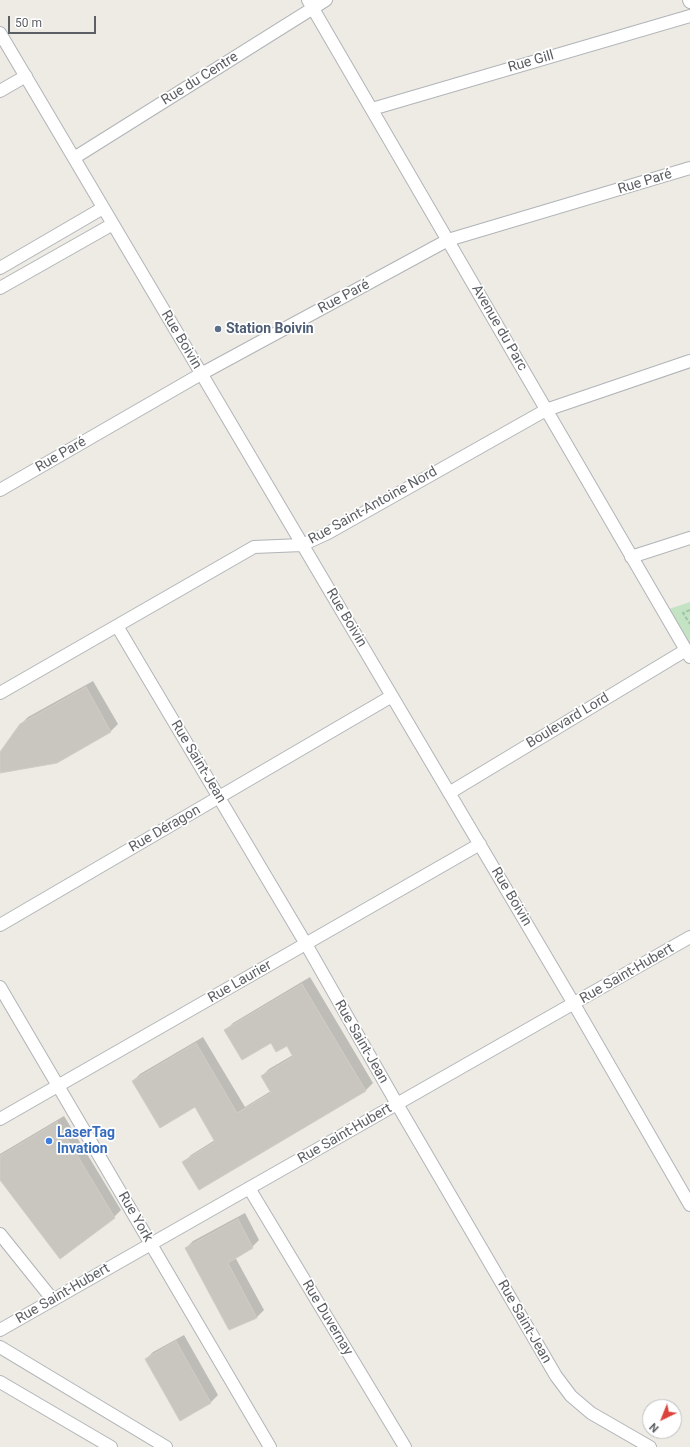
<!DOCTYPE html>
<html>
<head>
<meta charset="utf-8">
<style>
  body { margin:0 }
  #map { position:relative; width:690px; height:1447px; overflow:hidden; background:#edebe4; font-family:Roboto,sans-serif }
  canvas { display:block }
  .north { position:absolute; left:642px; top:1399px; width:40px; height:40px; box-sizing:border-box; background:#fff; border:1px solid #bebfc1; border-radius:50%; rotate:223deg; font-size:11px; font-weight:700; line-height:16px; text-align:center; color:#5c5f63 }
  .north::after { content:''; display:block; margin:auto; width:14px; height:18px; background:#dc433b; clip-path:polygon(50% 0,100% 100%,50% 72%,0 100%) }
  .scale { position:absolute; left:8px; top:16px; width:88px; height:18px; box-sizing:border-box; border:2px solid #5c5f63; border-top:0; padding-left:5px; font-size:12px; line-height:14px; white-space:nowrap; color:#5c5f63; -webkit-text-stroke:3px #fff; paint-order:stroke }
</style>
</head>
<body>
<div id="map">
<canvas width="690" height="1447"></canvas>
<div class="north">N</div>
<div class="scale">50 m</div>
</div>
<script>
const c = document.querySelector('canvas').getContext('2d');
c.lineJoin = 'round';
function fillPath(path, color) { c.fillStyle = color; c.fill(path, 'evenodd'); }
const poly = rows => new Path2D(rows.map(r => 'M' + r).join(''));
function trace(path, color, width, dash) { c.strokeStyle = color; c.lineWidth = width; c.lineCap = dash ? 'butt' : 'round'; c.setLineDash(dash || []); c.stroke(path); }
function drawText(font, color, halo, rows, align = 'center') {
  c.font = font + ' Roboto,sans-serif'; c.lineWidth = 3.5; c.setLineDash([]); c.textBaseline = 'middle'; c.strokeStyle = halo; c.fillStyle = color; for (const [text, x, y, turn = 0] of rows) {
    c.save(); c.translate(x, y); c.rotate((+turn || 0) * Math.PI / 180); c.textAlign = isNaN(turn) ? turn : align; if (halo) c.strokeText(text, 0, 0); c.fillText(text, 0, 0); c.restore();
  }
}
const green = poly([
  [690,602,690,657,666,610]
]);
const shadow = poly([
  [93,681,118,724,111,731,56,762,0,771,0,753,20,725,28,717],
  [310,977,373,1083,366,1090,184,1162,191,1155,215,1140,195,1106,133,1081,140,1074,203,1037,245,1107,271,1091,262,1076,269,1069,293,1055,287,1045,226,1030,233,1023],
  [64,1116,121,1210,114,1217,0,1178,0,1154],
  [245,1213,259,1240,252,1247,235,1257,264,1310,257,1317,229,1329,186,1248,193,1241],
  [184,1335,218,1395,211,1402,180,1419,146,1359,153,1352]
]);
const building = poly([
  [86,687,111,732,57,763,0,773,0,752,20,724,86,687],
  [302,984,366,1091,199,1190,182,1162,215,1142,195,1107,160,1128,132,1081,196,1043,237,1113,271,1093,261,1076,293,1057,287,1046,276,1052,271,1043,242,1060,224,1030,302,984],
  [57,1122,115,1218,60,1259,0,1180,0,1156,57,1122],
  [238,1219,253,1248,228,1263,257,1318,229,1330,185,1248,238,1219],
  [176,1341,211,1403,180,1421,145,1359,176,1341]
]);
const path = poly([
  [690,610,683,613,690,624]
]);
const minor = poly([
  [308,0,690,657],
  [689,0,690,2],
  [0,33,574,1004,690,1205],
  [0,91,26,76],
  [372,109,690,16],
  [74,158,326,0],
  [0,268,103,208],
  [0,288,113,224],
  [0,490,201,374,448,240,690,168],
  [631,557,690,538],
  [117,626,306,944,397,1104,556,1376,571,1396,591,1413,650,1447],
  [0,693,254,547,302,545,328,533,546,410,690,361],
  [449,793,686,650],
  [0,925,392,696],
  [0,987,270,1447],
  [0,1119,480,844],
  [249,1188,405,1447],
  [0,1234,53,1300],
  [0,1330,690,937],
  [0,1347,166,1447],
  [0,1382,111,1447]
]);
const markers = [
  [218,329,4,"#5c6f8a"],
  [49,1141,4,"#3f7fe0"]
];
const streetNames = [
  ["Rue Gill",531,62,-16],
  ["Rue du Centre",200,79,-32],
  ["Rue Paré",645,182,-17],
  ["Rue Paré",344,297,-28],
  ["Avenue du Parc",499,328,60],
  ["Rue Boivin",181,340,59],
  ["Rue Paré",61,455,-30],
  ["Rue Saint-Antoine Nord",373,506,-29],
  ["Rue Boivin",346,618,59],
  ["Boulevard Lord",568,721,-31],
  ["Rue Saint-Jean",198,762,59],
  ["Rue Déragon",165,829,-30],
  ["Rue Boivin",511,897,59],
  ["Rue Saint-Hubert",627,974,-30],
  ["Rue Laurier",240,982,-30],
  ["Rue Saint-Jean",361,1042,60],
  ["Rue Saint-Hubert",345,1134,-30],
  ["Rue York",135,1217,60],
  ["Rue Saint-Hubert",63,1294,-30],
  ["Rue Duvernay",327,1318,59],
  ["Rue Saint-Jean",524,1322,60]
];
const serviceNames = [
  ["Station Boivin",226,329]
];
const shopNames = [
  ["LaserTag",57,1133],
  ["Invation",57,1149]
];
fillPath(green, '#c3e3c2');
fillPath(shadow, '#0003');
fillPath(building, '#c9c6c0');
trace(building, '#d1ccc3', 1);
trace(minor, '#b1b4b8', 14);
trace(path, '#9cc4a6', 2, [4, 2]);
trace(minor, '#fff', 12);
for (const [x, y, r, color] of markers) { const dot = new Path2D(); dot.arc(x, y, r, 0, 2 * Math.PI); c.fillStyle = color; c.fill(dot); trace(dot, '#fff', 1.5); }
drawText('14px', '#5c5f63', '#fff', streetNames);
drawText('bold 14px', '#4e5e75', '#fff', serviceNames, 'left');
drawText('bold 14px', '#366cbe', '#fff', shopNames, 'left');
</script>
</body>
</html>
